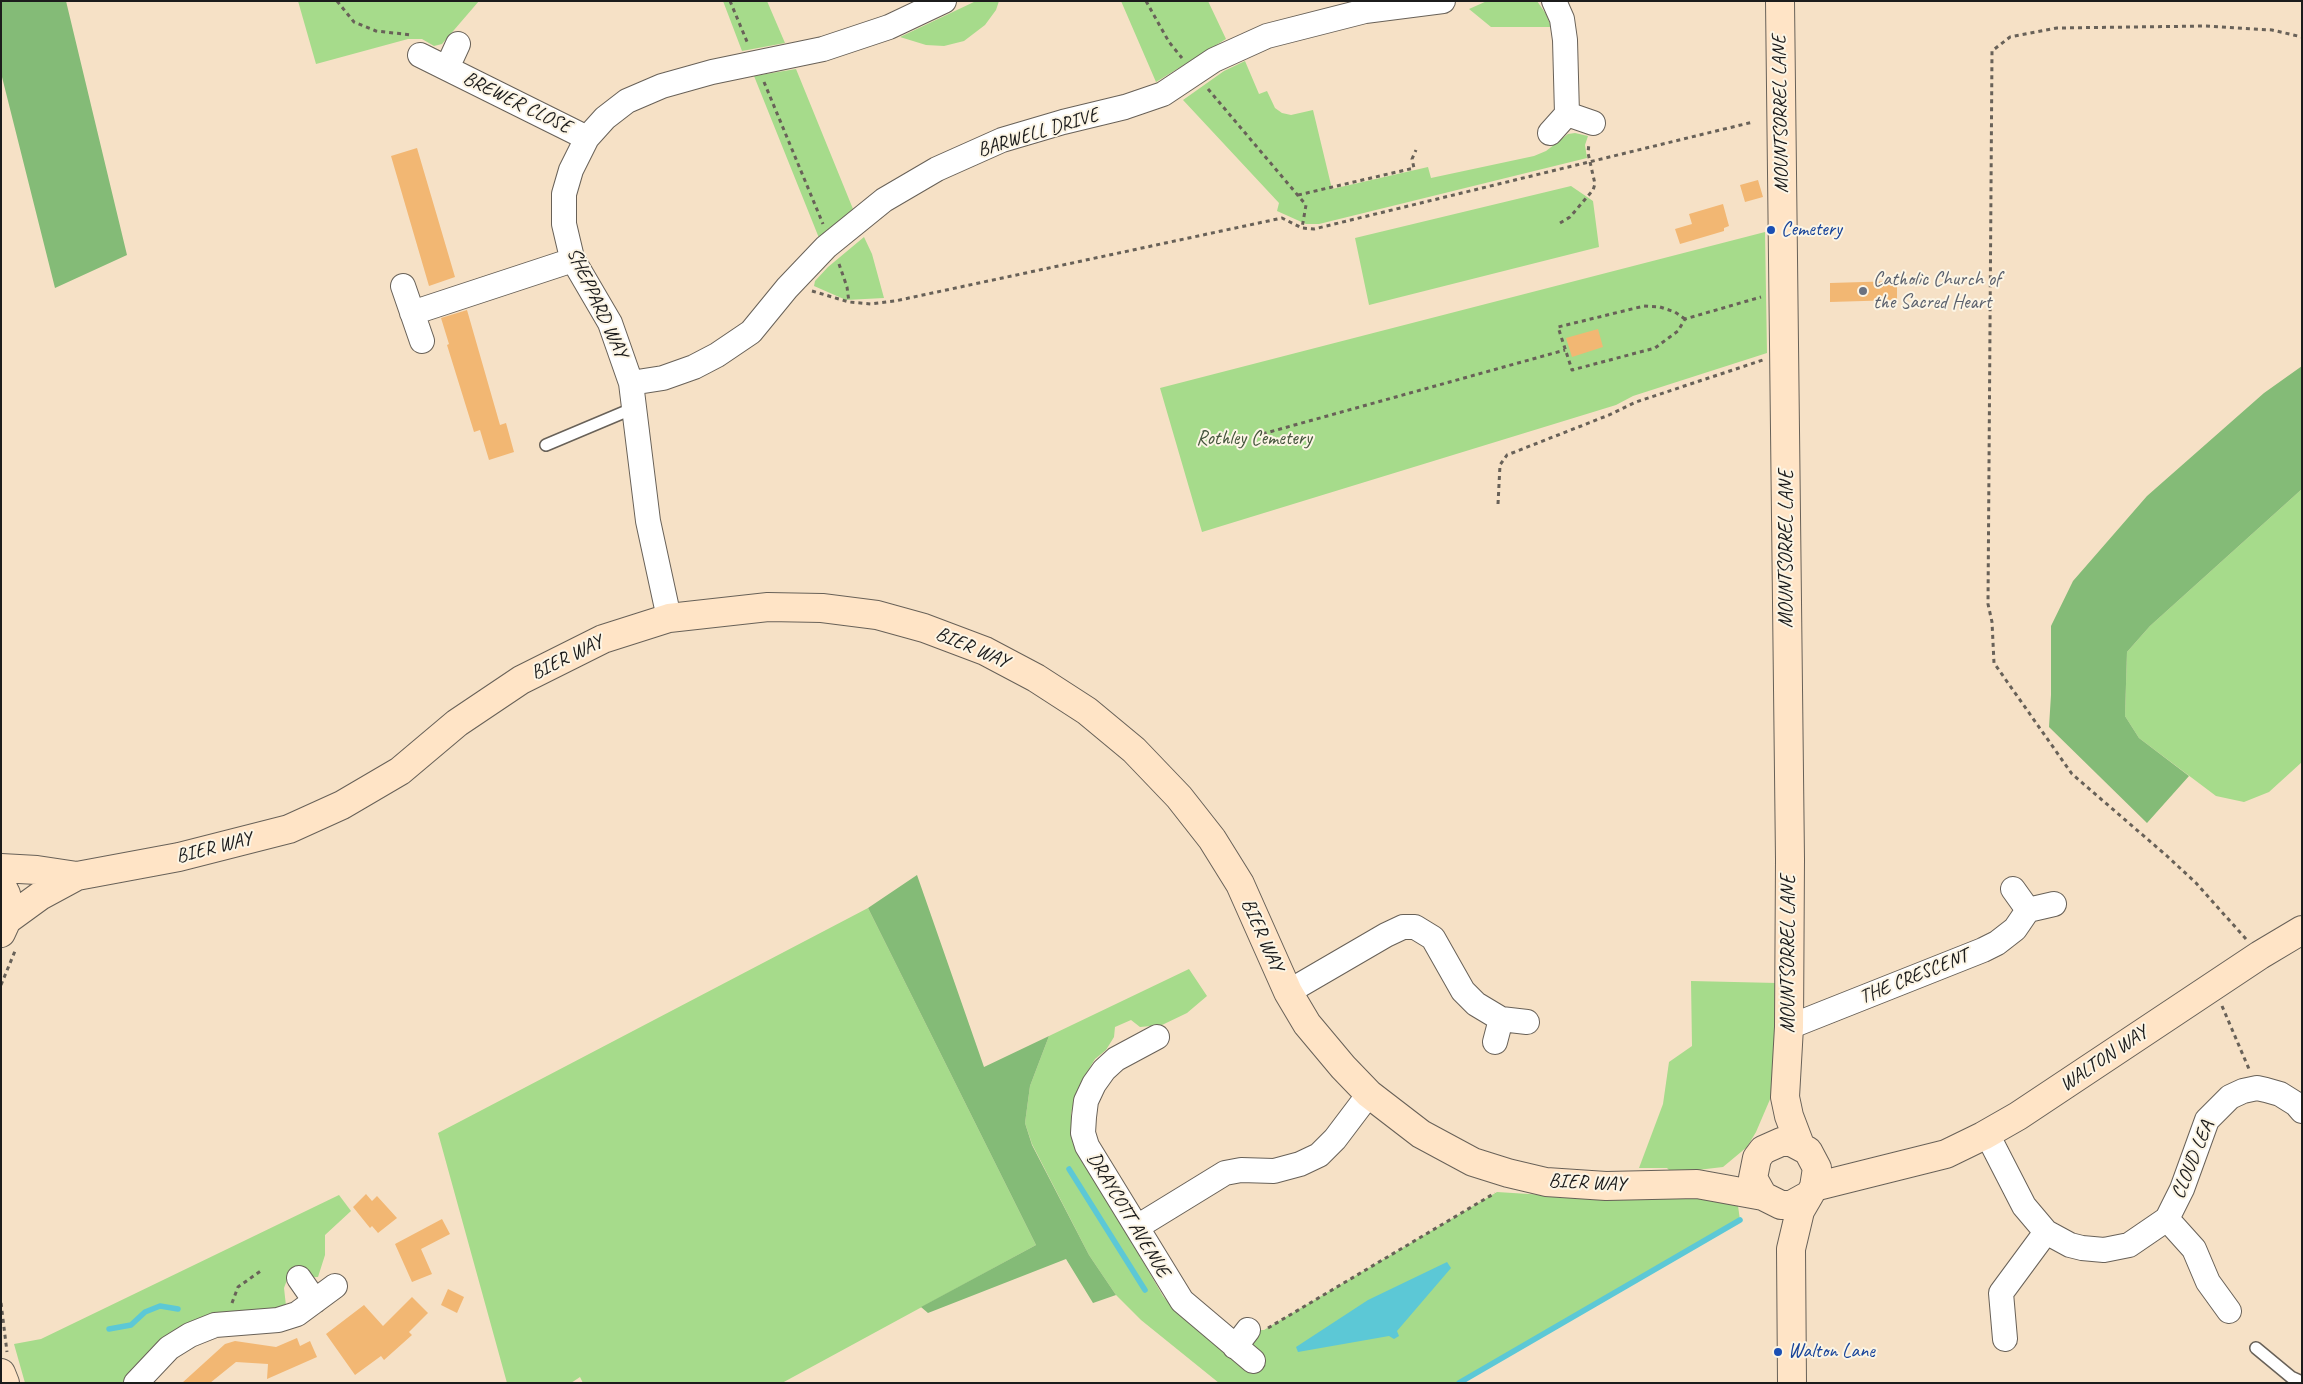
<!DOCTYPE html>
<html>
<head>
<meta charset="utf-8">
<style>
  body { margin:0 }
  #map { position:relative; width:2303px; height:1384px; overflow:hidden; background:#f6e1c6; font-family:Caveat,sans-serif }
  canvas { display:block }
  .frame { position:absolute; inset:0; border:2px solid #1c1c1c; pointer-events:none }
</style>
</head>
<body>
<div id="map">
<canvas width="2303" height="1384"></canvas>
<div class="frame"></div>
</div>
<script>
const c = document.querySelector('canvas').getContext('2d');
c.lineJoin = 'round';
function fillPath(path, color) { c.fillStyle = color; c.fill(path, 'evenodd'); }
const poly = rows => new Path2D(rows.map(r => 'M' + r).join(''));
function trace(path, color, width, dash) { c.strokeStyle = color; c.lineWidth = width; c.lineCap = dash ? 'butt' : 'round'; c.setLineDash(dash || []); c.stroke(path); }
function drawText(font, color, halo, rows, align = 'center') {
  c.font = font + ' Caveat,sans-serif'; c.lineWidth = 4; c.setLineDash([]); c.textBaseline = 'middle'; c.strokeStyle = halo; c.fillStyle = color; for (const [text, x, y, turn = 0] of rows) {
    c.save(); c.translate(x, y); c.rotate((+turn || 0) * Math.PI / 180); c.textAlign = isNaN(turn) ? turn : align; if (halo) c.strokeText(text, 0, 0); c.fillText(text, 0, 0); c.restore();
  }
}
const green = poly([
  [298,1,479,1,442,44,434,46,422,39,408,39,316,64],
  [723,1,767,1,785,43,742,51],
  [976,1,999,1,996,10,985,25,964,41,944,46,926,45,900,37],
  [1121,1,1208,1,1226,39,1156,82],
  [1487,1,1537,1,1546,14,1551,27,1491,27,1469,9],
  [1245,61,1259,94,1267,91,1275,108,1282,113,1291,115,1313,110,1332,189,1428,167,1431,178,1534,156,1546,151,1568,134,1575,133,1588,136,1585,145,1587,158,1319,224,1306,224,1277,211,1279,203,1183,100,1224,71],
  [796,69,853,209,819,238,754,76],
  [1571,186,1593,201,1599,247,1369,305,1355,238],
  [1765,232,1767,353,1633,396,1616,405,1202,532,1160,388],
  [864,237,872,254,884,298,846,300,814,286,815,281,828,267],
  [2302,489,2302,762,2269,792,2244,802,2216,796,2139,738,2125,716,2127,652,2150,626],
  [868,908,1036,1245,782,1383,583,1383,580,1377,571,1383,507,1383,438,1133],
  [1189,969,1207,996,1187,1013,1162,1025,1140,1027,1131,1020,1115,1027,1114,1037,1106,1050,1095,1059,1083,1079,1075,1097,1071,1114,1074,1137,1084,1160,1163,1296,1173,1308,1252,1351,1251,1342,1255,1330,1264,1330,1497,1192,1576,1197,1709,1195,1738,1206,1740,1220,1459,1383,1219,1383,1141,1320,1116,1295,1089,1255,1032,1144,1025,1123,1030,1086,1049,1036],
  [1691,981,1777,983,1775,1053,1771,1097,1756,1132,1747,1147,1723,1167,1672,1173,1667,1168,1639,1168,1663,1104,1669,1062,1692,1046],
  [339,1195,351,1211,325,1235,325,1255,318,1277,294,1278,287,1280,284,1288,286,1306,236,1318,125,1383,25,1383,14,1344,41,1339]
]);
const forest = poly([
  [1,1,66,1,127,255,55,288,1,73],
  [2302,366,2302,489,2150,626,2127,652,2125,716,2139,738,2189,776,2147,823,2049,727,2051,695,2051,626,2073,581,2147,496,2264,393],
  [917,875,984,1067,1049,1036,1030,1086,1025,1123,1032,1145,1089,1255,1116,1295,1093,1303,1066,1259,928,1313,921,1307,1036,1245,868,908]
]);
const water = poly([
  [1447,1262,1451,1268,1397,1331,1399,1336,1394,1339,1389,1336,1298,1352,1296,1347,1368,1300]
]);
const stream = poly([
  [1069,1169,1145,1290],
  [109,1329,131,1325,145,1312,160,1306,178,1309],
  [1459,1383,1740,1220]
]);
const building = poly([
  [417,148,455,277,429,286,391,156],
  [1758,180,1763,197,1745,202,1740,185],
  [1723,204,1729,226,1724,228,1724,231,1680,244,1675,229,1692,224,1689,214],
  [1897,281,1897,300,1830,302,1830,283],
  [467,310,500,425,506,423,514,452,489,460,480,430,474,432,447,345,449,344,441,318],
  [1598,329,1603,347,1572,357,1566,338],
  [366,1194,372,1201,377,1196,397,1218,378,1233,372,1226,370,1228,353,1207],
  [442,1219,450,1234,421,1249,432,1274,412,1282,395,1244],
  [448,1289,464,1297,457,1313,441,1305],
  [412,1297,428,1313,409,1332,412,1335,384,1360,381,1356,355,1375,326,1334,364,1305,383,1326],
  [297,1338,300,1346,310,1341,317,1357,267,1379,268,1364,236,1362,210,1383,182,1383,225,1344,235,1341,276,1347]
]);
const path = poly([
  [337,1,354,22,376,31,412,35],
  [730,1,748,44],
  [1146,1,1169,42,1182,58],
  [764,82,823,224],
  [1208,89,1306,205,1302,228],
  [1298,195,1414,168,1412,159,1416,150],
  [1560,223,1570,217,1593,190,1595,184,1588,153,1589,143],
  [839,264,847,287,849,302],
  [812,291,849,302,871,304,895,301,1282,218,1302,228,1314,229,1753,122],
  [1685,319,1675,312,1660,307,1644,306,1558,327,1572,370,1655,348,1678,331,1685,319,1761,297],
  [1255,436,1565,350],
  [1498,504,1500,465,1507,455,1609,415,1636,402,1763,360],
  [2246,939,2196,883,2167,856,2072,774,1994,663,1992,622,1988,604,1992,51,2010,37,2057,28,2206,26,2272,30,2302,37],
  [1,985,15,951],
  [2222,1006,2249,1069],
  [1,1303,7,1352],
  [232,1303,238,1287,262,1270],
  [1268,1328,1495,1193]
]);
const lane = poly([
  [546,445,634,408],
  [2256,1348,2291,1377,2302,1382]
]);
const street = poly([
  [1554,1,1562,19,1565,40,1567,114],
  [420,55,587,138],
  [447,68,458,44],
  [1550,133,1567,114,1593,123],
  [403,286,422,341],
  [412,313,573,260],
  [631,383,663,378,694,367,717,355,751,332,787,288,826,247,884,200,937,169,1002,140,1063,122,1125,107,1163,94,1214,60,1267,36,1365,11,1443,1],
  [669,618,648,521,631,383,610,323,572,258,564,224,564,194,571,170,587,138,605,118,627,101,662,86,712,72,823,49,889,27,944,1],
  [2013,889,2028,910],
  [1288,992,1386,935,1403,927,1415,927,1433,938,1463,991,1476,1004,1501,1019,1527,1022],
  [1789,1027,1983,950,1997,943,2015,929,2028,910,2054,904],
  [1157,1037,1116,1059,1104,1070,1094,1084,1086,1101,1084,1117,1083,1133,1087,1146,1182,1301,1253,1361],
  [1495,1042,1501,1019],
  [1987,1134,2024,1206,2046,1232,2070,1245,2082,1248,2104,1250,2129,1245,2167,1219,2182,1189,2207,1120,2230,1097,2243,1091,2257,1088,2266,1090,2280,1094,2296,1104,2302,1111],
  [2167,1219,2194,1249,2208,1282,2229,1311],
  [1137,1227,1225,1173,1241,1170,1274,1171,1300,1164,1319,1155,1335,1139,1369,1094],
  [299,1278,315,1301],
  [2005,1339,2001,1293,2046,1232],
  [1235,1347,1248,1330],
  [136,1383,169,1348,190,1335,215,1325,278,1320,297,1314,335,1286]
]);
const secondary = poly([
  [1780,1,1790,859,1789,1027,1785,1097,1789,1116,1800,1145],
  [1,868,37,870,77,876,179,857,289,829,342,805,400,771,457,723,521,680,603,639,669,618,768,607,822,608,877,615,924,628,985,651,1036,678,1087,711,1134,750,1179,797,1212,839,1240,884,1288,992,1307,1024,1343,1067,1369,1094,1421,1134,1473,1162,1508,1173,1546,1182,1606,1186,1697,1184,1763,1196],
  [1,884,6,894,9,907,7,920,1,933],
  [7,920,40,896,77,876],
  [1814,1187,1946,1154,1983,1136,2018,1116,2260,955,2302,930],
  [1,1373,5,1383],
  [1792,1383,1791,1249,1800,1211,1814,1187,1817,1168,1808,1151,1791,1142,1781,1142,1763,1150,1757,1158,1753,1178,1763,1196,1781,1205,1791,1205,1809,1195]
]);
const markers = [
  [1771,230,5,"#1a4fb4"],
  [1863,291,5,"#6b7280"],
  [1778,1352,5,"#1a4fb4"]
];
const streetNames = [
  ["BREWER CLOSE",517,103,26],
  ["MOUNTSORREL LANE",1781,114,-91],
  ["BARWELL DRIVE",1038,133,-17],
  ["SHEPPARD WAY",597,303,65],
  ["MOUNTSORREL LANE",1787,549,-90],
  ["BIER WAY",972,648,23],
  ["BIER WAY",567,658,-26],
  ["BIER WAY",214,848,-14],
  ["BIER WAY",1262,935,66],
  ["MOUNTSORREL LANE",1789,954,-90],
  ["THE CRESCENT",1914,977,-22],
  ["WALTON WAY",2104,1059,-34],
  ["CLOUD LEA",2193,1160,-68],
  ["BIER WAY",1587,1183,3],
  ["DRAYCOTT AVENUE",1128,1215,59]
];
const transitNames = [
  ["Cemetery",1781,230],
  ["Walton Lane",1788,1352]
];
const worshipNames = [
  ["Catholic Church of",1873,280],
  ["the Sacred Heart",1873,303]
];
const parkNames = [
  ["Rothley Cemetery",1254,439]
];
fillPath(green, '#a6db8b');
fillPath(forest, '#84bb77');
fillPath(water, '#5cc8d6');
trace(stream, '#5cc8d6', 5.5);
fillPath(building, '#f2b773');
trace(lane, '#686158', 14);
trace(street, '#686158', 26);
trace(secondary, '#686158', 30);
trace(path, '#686158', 3, [4, 4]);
trace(lane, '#fff', 11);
trace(street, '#fff', 24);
trace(secondary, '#ffe4c6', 28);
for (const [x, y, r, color] of markers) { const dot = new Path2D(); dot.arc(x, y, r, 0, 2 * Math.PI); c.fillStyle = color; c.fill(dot); trace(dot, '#fcf5e5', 2); }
drawText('20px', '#1c1c1c', '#fcf5e5', streetNames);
drawText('20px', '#164399', '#fcf5e5', transitNames, 'left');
drawText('20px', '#5b616d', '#fcf5e5', worshipNames, 'left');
drawText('20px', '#45553d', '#fcf5e5', parkNames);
</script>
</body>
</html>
